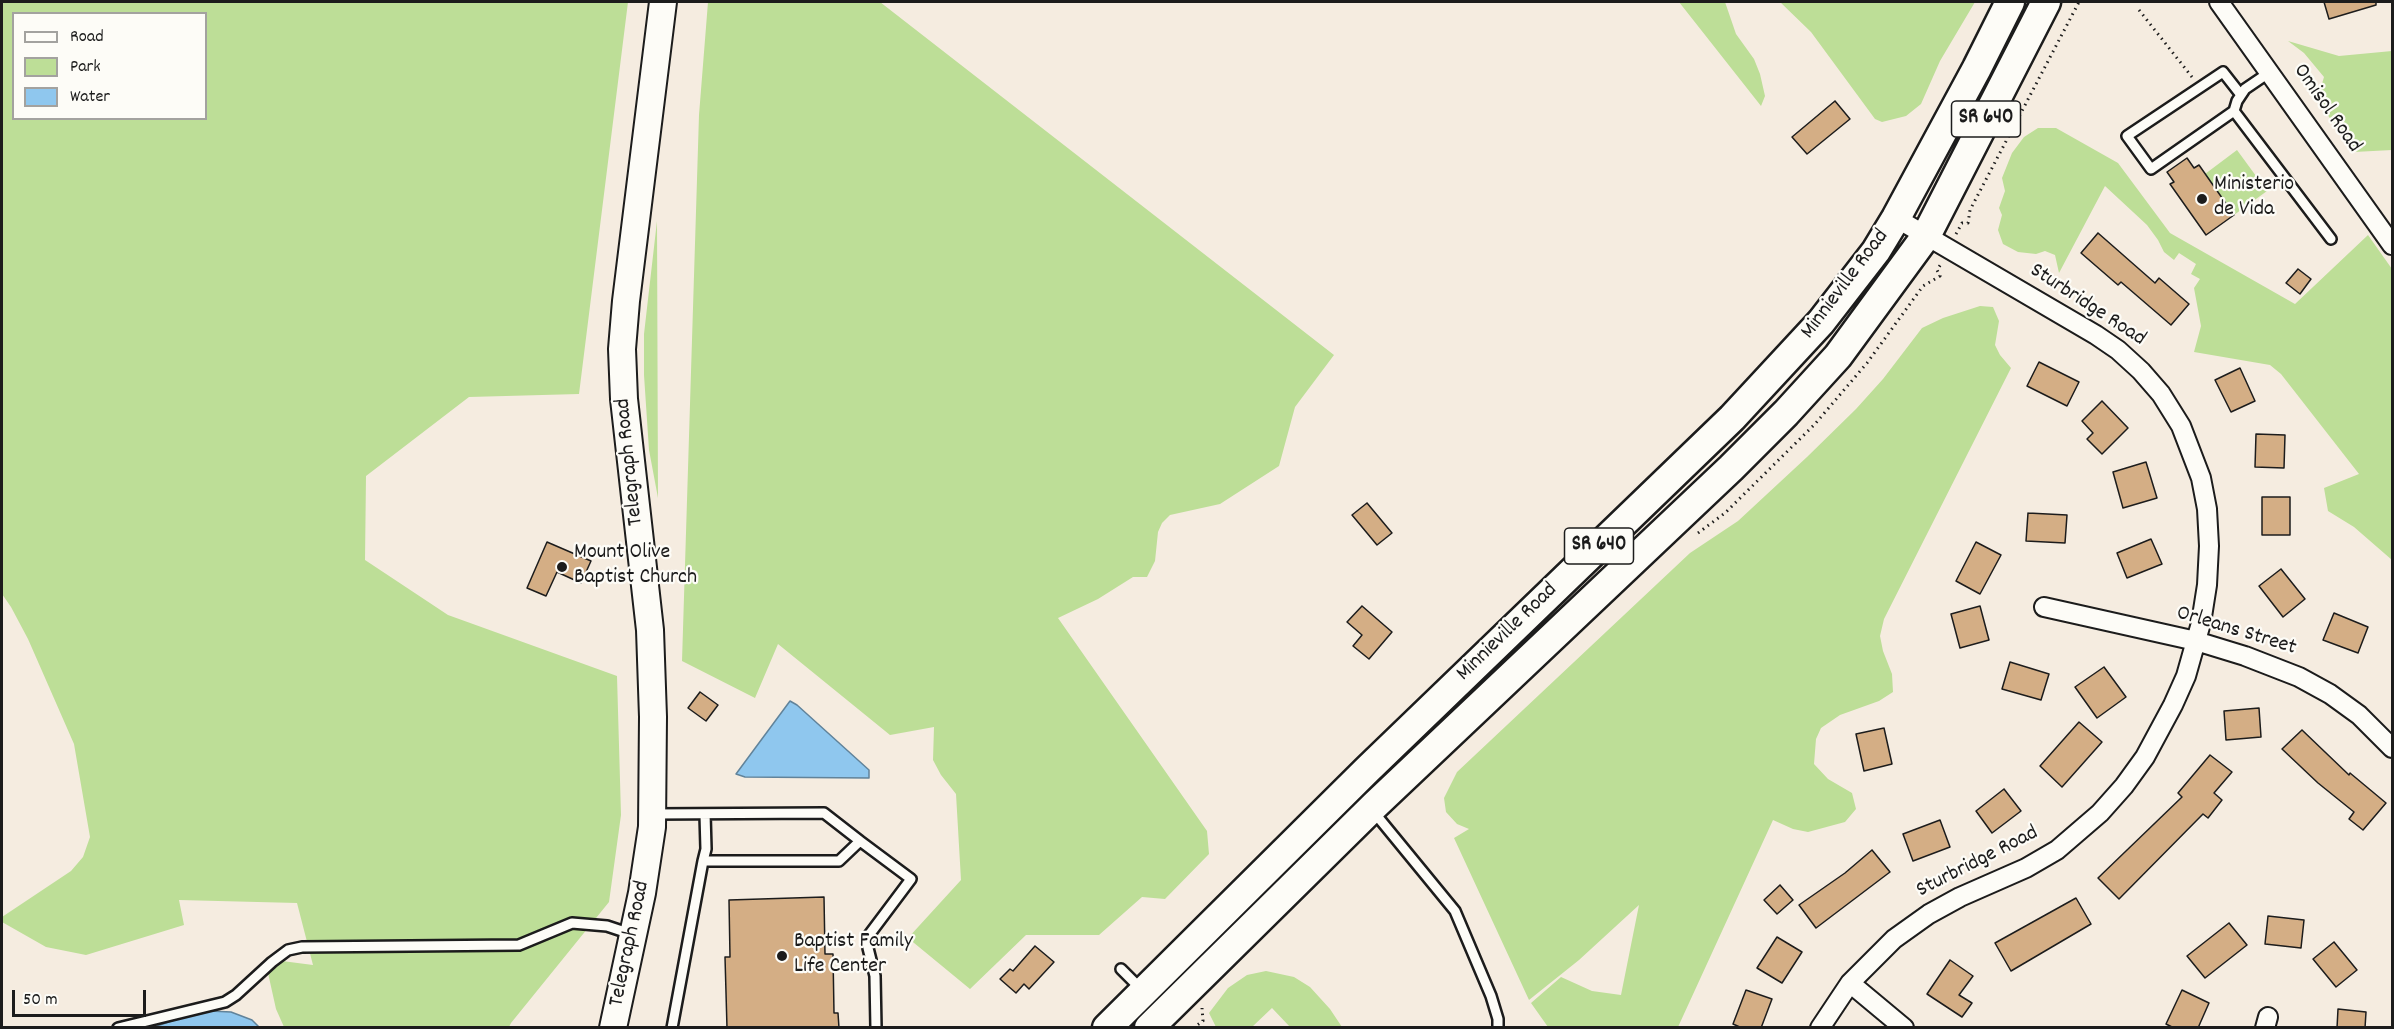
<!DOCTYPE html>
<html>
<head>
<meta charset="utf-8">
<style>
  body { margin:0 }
  #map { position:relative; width:2394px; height:1029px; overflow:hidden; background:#f5ece0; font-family:Dekko,sans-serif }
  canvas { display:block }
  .frame { position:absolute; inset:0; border:3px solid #1c1c1c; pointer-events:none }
  .legend { position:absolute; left:12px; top:12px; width:195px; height:108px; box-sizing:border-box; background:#fdfcf7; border:2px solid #a3a29f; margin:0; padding:8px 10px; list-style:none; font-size:18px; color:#1c1c1c }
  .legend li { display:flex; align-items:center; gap:12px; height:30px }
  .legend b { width:30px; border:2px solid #a3a29f }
  .scale { position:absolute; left:12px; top:990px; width:134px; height:27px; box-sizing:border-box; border:3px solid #1c1c1c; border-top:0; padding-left:8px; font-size:18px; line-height:21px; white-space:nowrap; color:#1c1c1c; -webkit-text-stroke:4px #fdfcf7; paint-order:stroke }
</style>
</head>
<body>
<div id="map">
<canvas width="2394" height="1029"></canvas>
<div class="frame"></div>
<ul class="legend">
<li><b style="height:8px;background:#fdfcf7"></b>Road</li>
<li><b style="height:16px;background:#bdde97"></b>Park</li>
<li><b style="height:16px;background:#8fc7ee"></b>Water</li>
</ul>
<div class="scale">50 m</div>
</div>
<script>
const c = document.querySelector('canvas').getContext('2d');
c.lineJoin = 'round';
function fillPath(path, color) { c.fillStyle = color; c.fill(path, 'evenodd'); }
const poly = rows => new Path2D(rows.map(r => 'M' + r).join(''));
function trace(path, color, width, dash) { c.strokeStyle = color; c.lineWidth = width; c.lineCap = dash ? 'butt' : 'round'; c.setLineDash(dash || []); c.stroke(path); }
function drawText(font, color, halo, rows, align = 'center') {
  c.font = font + ' Dekko,sans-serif'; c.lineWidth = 4.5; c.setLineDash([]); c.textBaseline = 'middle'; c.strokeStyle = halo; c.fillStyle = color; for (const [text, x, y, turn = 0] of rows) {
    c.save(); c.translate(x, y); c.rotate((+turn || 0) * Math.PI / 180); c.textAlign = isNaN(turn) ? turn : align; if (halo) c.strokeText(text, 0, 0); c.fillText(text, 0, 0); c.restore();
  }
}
const green = poly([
  [2,2,628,2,579,394,469,397,366,476,365,560,448,615,617,676,621,815,609,902,511,1023,509,1027,284,1027,276,1009,268,973,282,961,313,965,297,903,179,900,184,925,86,955,46,947,2,922,2,917,71,871,83,857,90,837,74,744,28,639,11,607,2,594],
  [14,14,206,14,206,118,14,118],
  [708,2,880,2,1334,355,1295,407,1279,466,1220,504,1170,515,1162,523,1158,532,1155,561,1147,577,1133,577,1098,599,1058,618,1207,831,1209,854,1165,899,1142,897,1099,935,1026,935,970,989,908,938,961,880,956,794,941,775,933,760,934,727,890,735,778,644,755,698,682,661,699,115],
  [1679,2,1725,2,1736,34,1754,59,1760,74,1765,96,1761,106],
  [1780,2,1975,2,1940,61,1921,104,1906,116,1882,122,1875,119,1811,32],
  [2288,41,2339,56,2392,51,2392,150,2354,152,2317,100,2324,77,2304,53],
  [2038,128,2056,128,2118,163,2170,233,2295,304,2368,235,2392,269,2392,560,2354,527,2328,511,2324,488,2359,474,2281,374,2270,365,2194,352,2201,326,2194,288,2200,279,2191,274,2196,264,2179,253,2174,260,2164,252,2158,240,2147,225,2105,186,2059,273,2055,255,2045,251,2036,254,2018,252,2003,244,1998,230,2002,215,1999,208,2005,191,2002,178,2012,153,2024,137],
  [2237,150,2267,191,2234,215,2205,174],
  [657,221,658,498,649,450,644,375,644,334],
  [1980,306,1993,307,1999,321,1995,345,2000,355,2011,368,1884,619,1880,636,1883,651,1892,674,1893,692,1879,701,1840,715,1821,728,1816,739,1814,764,1828,779,1852,793,1856,809,1845,822,1808,832,1793,829,1773,820,1678,1027,1548,1027,1531,1003,1561,977,1592,991,1621,995,1639,905,1579,960,1529,1000,1454,838,1469,829,1457,824,1446,812,1444,798,1457,772,1690,553,1738,521,1807,457,1856,409,1883,379,1922,328,1943,318],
  [1266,971,1294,977,1310,987,1330,1009,1342,1027,1290,1027,1272,1008,1252,1027,1216,1027,1209,1013,1228,988,1247,975]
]);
const water = poly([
  [790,701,797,705,869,770,869,778,745,777,736,774,790,701],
  [210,1011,231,1012,252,1020,259,1027,151,1028,192,1014,210,1011]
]);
const building = poly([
  [2324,2,2376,2,2376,5,2329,19,2324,2],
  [1835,101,1850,119,1807,154,1792,137,1835,101],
  [2187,158,2194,168,2199,165,2234,215,2206,235,2170,184,2174,182,2167,172,2187,158],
  [2098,233,2155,283,2159,278,2189,304,2171,325,2121,282,2118,285,2081,253,2098,233],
  [2298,269,2311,279,2300,294,2286,283,2298,269],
  [2039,362,2079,382,2067,406,2027,386,2039,362],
  [2240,368,2255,401,2231,412,2215,380,2240,368],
  [2102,401,2128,428,2102,454,2087,439,2093,433,2082,421,2102,401],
  [2256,434,2285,435,2284,468,2255,467,2256,434],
  [2146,462,2157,498,2123,508,2113,472,2146,462],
  [2262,497,2290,497,2290,535,2262,535,2262,497],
  [1367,503,1392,533,1377,545,1352,515,1367,503],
  [2028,513,2067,515,2065,543,2026,541,2028,513],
  [2151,539,2162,564,2127,578,2117,553,2151,539],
  [547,542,591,561,581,583,557,572,546,596,527,588,547,542],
  [1976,542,2001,555,1980,594,1956,581,1976,542],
  [2281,569,2305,599,2283,617,2259,586,2281,569],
  [1362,606,1392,632,1369,659,1353,646,1362,635,1347,622,1362,606],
  [1980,606,1989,640,1960,648,1951,614,1980,606],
  [2334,613,2368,627,2358,653,2323,640,2334,613],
  [2010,662,2049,674,2041,700,2002,689,2010,662],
  [2104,667,2126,697,2097,718,2075,687,2104,667],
  [700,692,718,705,706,721,688,708,700,692],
  [2259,708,2261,737,2226,740,2224,711,2259,708],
  [2079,722,2102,742,2062,787,2040,766,2079,722],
  [1884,728,1892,764,1864,771,1856,734,1884,728],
  [2302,730,2349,775,2350,773,2386,803,2363,830,2349,819,2354,812,2318,783,2282,749,2302,730],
  [2210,755,2232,772,2214,793,2222,800,2208,818,2203,814,2119,899,2098,878,2182,797,2178,793,2210,755],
  [2004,789,2021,811,1992,833,1976,811,2004,789],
  [1940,820,1950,847,1913,861,1903,834,1940,820],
  [1872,850,1890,872,1816,928,1799,905,1845,873,1872,850],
  [1780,885,1793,900,1777,914,1764,900,1780,885],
  [824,897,825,954,833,954,834,1013,838,1013,839,1028,727,1028,725,957,730,957,729,900,824,897],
  [2076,898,2091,924,2011,971,1995,943,2076,898],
  [2268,916,2304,920,2301,948,2265,944,2268,916],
  [2229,923,2247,945,2205,978,2187,956,2229,923],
  [1777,937,1802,952,1782,983,1757,968,1777,937],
  [2334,942,2357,970,2336,987,2313,959,2334,942],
  [1035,946,1054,962,1029,989,1024,984,1016,993,1000,979,1010,969,1013,971,1035,946],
  [1950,960,1973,976,1959,995,1972,1003,1962,1017,1927,994,1950,960],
  [1746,990,1772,999,1761,1028,1742,1028,1733,1024,1746,990],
  [2182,990,2209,1003,2198,1028,2174,1028,2166,1024,2182,990],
  [2338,1009,2366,1012,2365,1028,2337,1028,2338,1009]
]);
const path = poly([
  [2139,10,2192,77],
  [1956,234,1962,223,1968,223,1970,210,2079,2],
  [1698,533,1725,513,1815,424,1867,363,1923,286,1940,276,1937,270,1941,264],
  [1193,1028,1203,1021,1202,1008]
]);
const lane = poly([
  [2241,95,2223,72,2127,136,2151,169,2234,111,2237,101,2245,89,2270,72],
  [2234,111,2331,239],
  [1373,811,1455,911,1491,996,1498,1019,1498,1028],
  [653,814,824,813,860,841],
  [703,861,706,849,705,814],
  [1121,969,1142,990],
  [118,1028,225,1002,236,995,272,962,288,950,302,947,519,945,572,923,607,926,631,934],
  [672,1028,703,861,839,861,860,841,911,879,869,935,868,948,875,976,876,1028]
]);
const street = poly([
  [2219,2,2392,245],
  [2044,607,2196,641,2245,656,2299,677,2330,694,2359,715,2392,748],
  [1850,983,1904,1028],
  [1820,1028,1850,983,1894,939,1929,914,1960,897,2026,868,2057,850,2100,813,2124,786,2145,757,2173,705,2186,676,2201,623,2207,585,2209,546,2207,509,2201,478,2181,426,2161,394,2141,371,2118,350,2096,335,1896,218],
  [2265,1028,2268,1017]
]);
const secondary = poly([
  [613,1028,642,893,652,827,653,717,650,630,624,399,622,349,626,301,663,2]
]);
const primary = poly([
  [1107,1028,1367,770,1732,418,1821,322,1876,251,1896,218,1977,68,2010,2],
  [1149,1028,1375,805,1731,468,1786,413,1838,356,1926,236,2046,2]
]);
const markers = [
  [2202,199,6,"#1c1c1c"],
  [562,567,6,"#1c1c1c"],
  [782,956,6,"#1c1c1c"]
];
const shields = [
  [1986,119,69],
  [1599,546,69]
];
const shieldNames = [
  ["SR 640",1986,119],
  ["SR 640",1599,546]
];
const streetNames = [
  ["Omisol Road",2326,109,55],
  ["Minnieville Road",1846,285,-53],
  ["Sturbridge Road",2087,306,33],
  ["Telegraph Road",631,462,-96],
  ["Orleans Street",2236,632,17],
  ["Minnieville Road",1508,633,-44],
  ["Sturbridge Road",1978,863,-27],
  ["Telegraph Road",631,944,-78]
];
const poiNames = [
  ["Ministerio",2214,186],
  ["de Vida",2214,211],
  ["Mount Olive",574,554],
  ["Baptist Church",574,579],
  ["Baptist Family",794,943],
  ["Life Center",794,968]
];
fillPath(green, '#bdde97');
fillPath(water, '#8fc7ee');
trace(water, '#61839a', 1.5);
fillPath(building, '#d4ae85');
trace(building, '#1c1c1c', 1.5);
trace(lane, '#1c1c1c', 14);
trace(street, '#1c1c1c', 22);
trace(secondary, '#1c1c1c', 30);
trace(primary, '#1c1c1c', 33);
trace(path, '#1c1c1c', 3, [1.5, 4.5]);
trace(lane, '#fdfcf7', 9);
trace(street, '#fdfcf7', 18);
trace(secondary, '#fdfcf7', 26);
trace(primary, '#fdfcf7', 28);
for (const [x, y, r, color] of markers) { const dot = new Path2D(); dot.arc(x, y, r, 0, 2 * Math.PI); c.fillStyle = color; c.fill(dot); trace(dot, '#fdfcf7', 2); }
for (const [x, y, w] of shields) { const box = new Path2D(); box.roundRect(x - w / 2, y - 18, w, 36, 4.5); c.fillStyle = '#fdfcf7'; c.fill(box); trace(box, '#1c1c1c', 1.5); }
drawText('bold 21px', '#1c1c1c', null, shieldNames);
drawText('22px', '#1c1c1c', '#fdfcf7', streetNames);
drawText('22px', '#1c1c1c', '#fdfcf7', poiNames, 'left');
</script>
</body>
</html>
